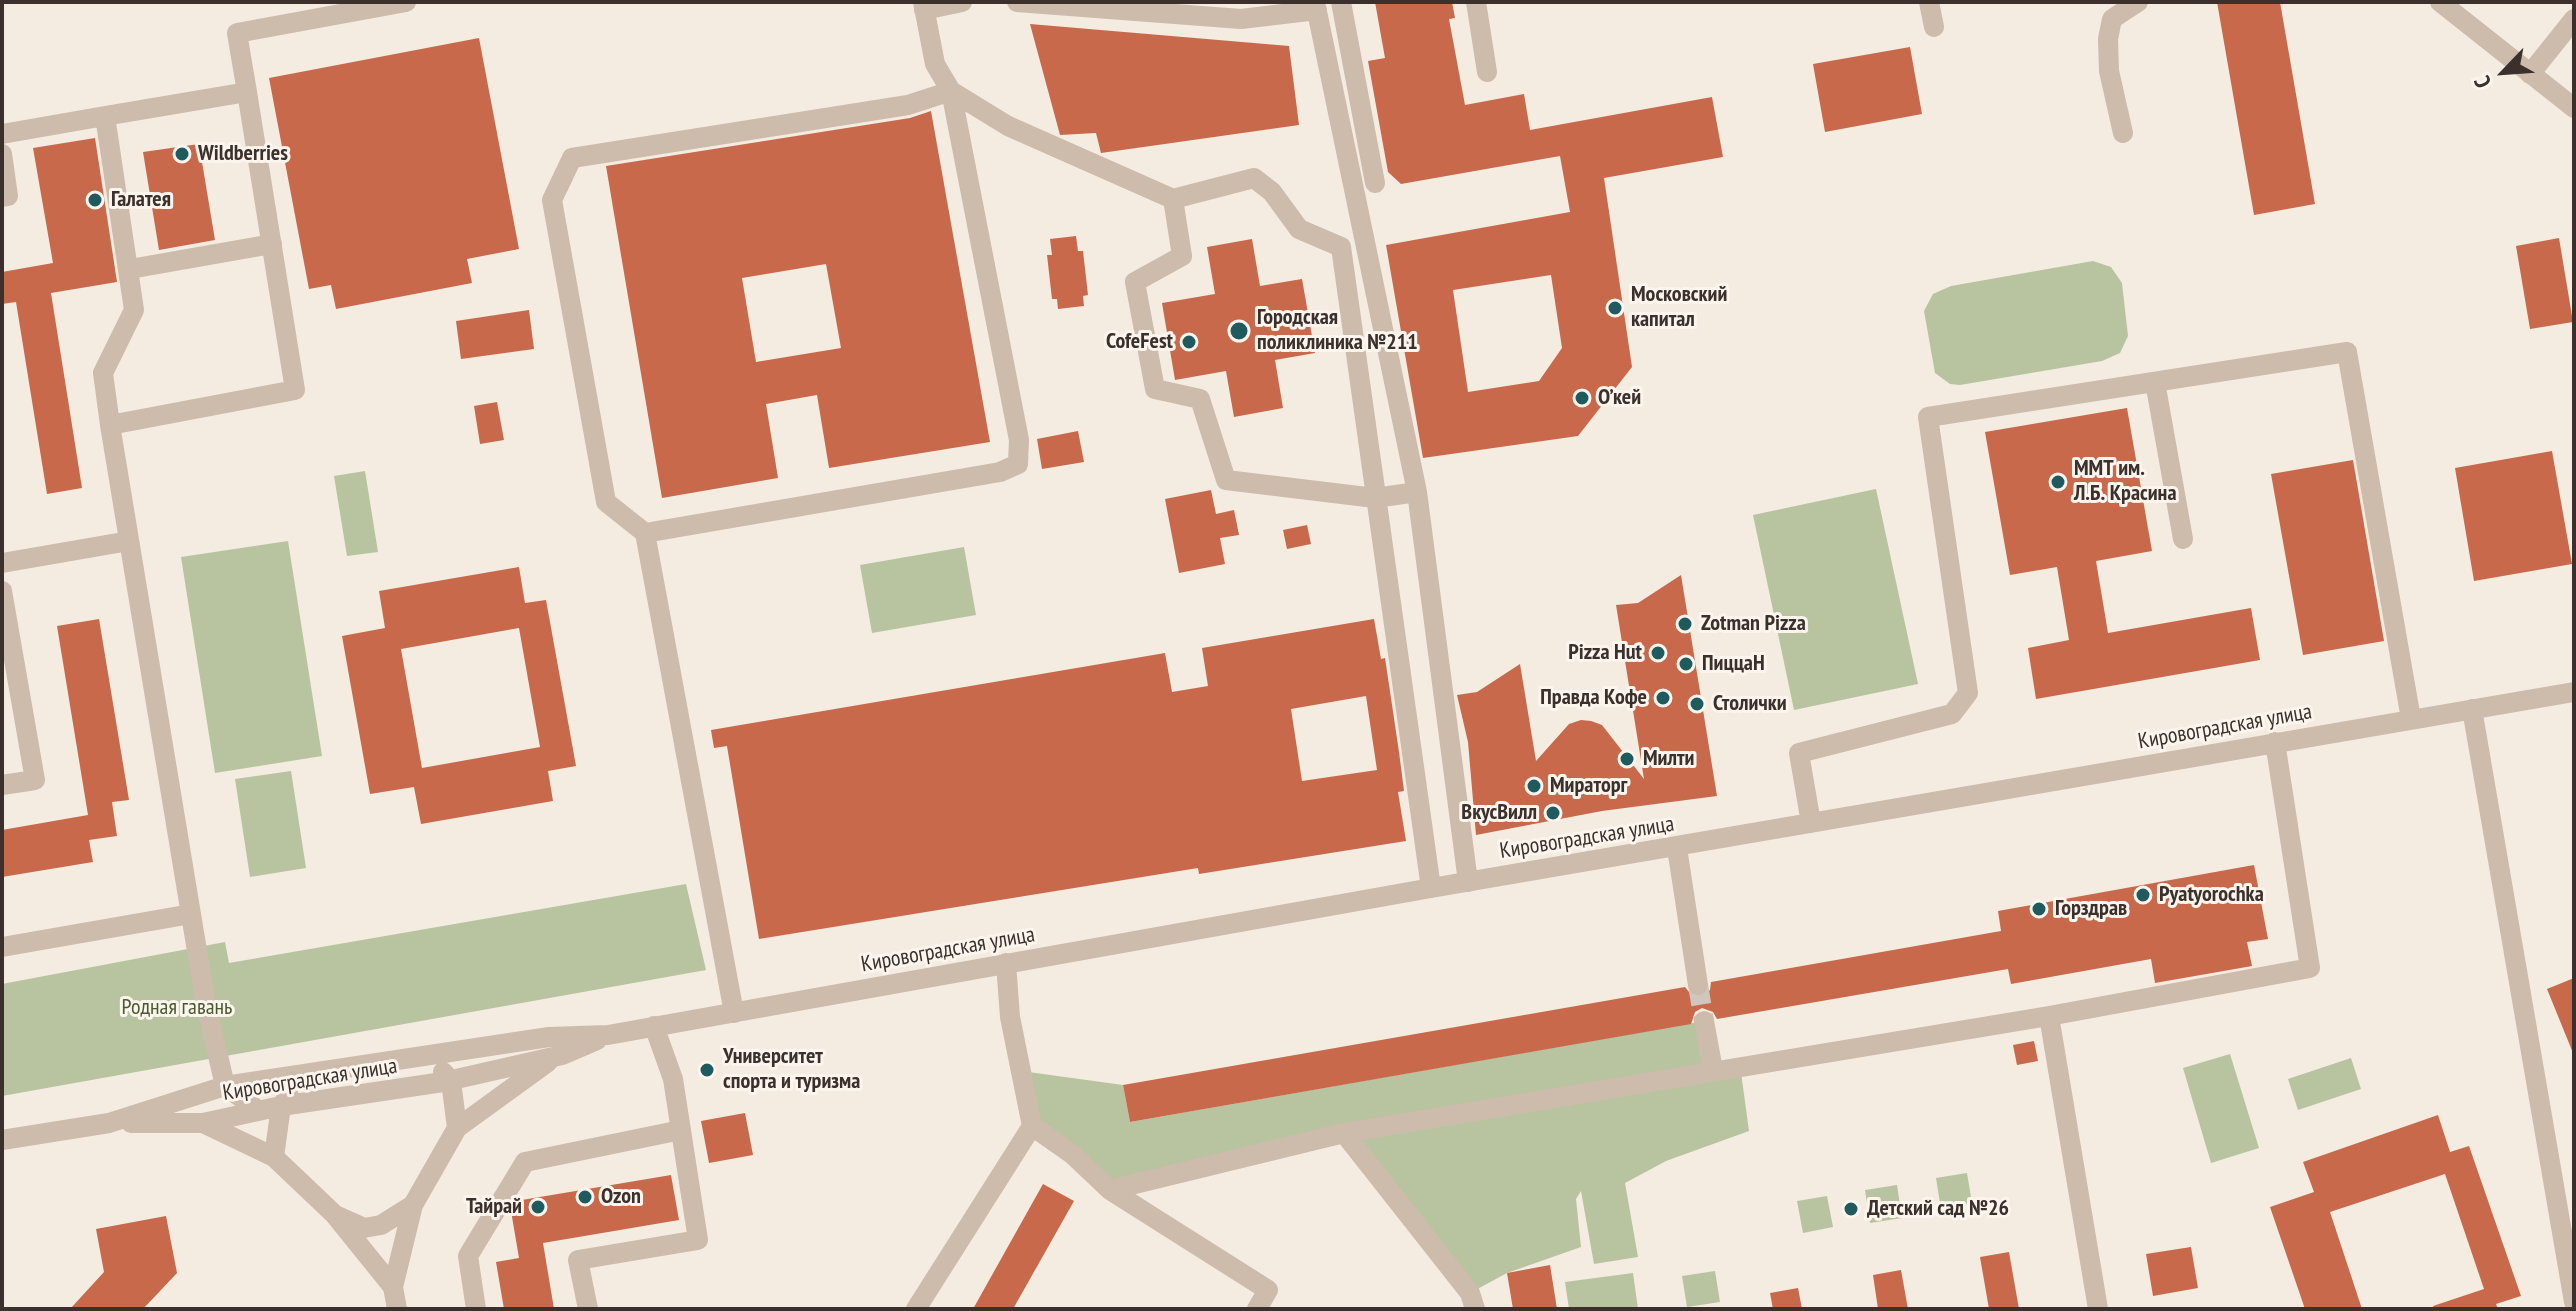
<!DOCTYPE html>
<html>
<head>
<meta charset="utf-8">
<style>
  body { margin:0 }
  #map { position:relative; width:2576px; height:1311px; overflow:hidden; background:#f4ebe1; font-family:"PT Sans Narrow",sans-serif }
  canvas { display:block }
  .frame { position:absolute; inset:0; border:4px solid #3b302b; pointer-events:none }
  .north { position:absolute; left:2464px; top:32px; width:80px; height:80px; -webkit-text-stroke:6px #fbf5ee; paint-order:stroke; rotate:245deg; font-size:22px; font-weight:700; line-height:32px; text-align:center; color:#3b302b }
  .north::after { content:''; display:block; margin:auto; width:28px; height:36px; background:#3b302b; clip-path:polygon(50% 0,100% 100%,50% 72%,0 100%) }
</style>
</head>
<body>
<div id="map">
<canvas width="2576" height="1311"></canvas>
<div class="frame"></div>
<div class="north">С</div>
</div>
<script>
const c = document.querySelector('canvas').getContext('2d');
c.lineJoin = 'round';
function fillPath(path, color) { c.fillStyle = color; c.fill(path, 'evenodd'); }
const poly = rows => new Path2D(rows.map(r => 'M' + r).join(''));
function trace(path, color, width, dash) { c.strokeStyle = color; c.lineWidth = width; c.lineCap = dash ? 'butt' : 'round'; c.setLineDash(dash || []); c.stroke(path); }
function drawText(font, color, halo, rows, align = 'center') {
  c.font = font + ' "PT Sans Narrow",sans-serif'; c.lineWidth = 6; c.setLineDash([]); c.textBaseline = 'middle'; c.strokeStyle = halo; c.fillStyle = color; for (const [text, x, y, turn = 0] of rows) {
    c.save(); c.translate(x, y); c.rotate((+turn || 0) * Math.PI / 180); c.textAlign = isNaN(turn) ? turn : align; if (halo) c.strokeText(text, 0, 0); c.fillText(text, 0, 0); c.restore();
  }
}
const green = poly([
  [2093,261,2111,267,2122,283,2128,336,2120,353,2102,361,1960,385,1950,384,1935,373,1924,311,1933,294,1951,286],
  [365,471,378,552,347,556,334,476],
  [1876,489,1918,684,1794,710,1753,515],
  [288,541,322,756,215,773,181,557],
  [964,547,976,615,872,633,860,565],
  [291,771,306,868,250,877,235,779],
  [686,884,706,970,2,1096,2,984,225,942,229,963],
  [1704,1021,1713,1070,1740,1065,1749,1131,1666,1161,1625,1183,1638,1257,1594,1264,1581,1191,1576,1199,1581,1247,1507,1273,1470,1293,1344,1133,1110,1190,1032,1126,1021,1071,1123,1085,1130,1122],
  [2230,1054,2259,1148,2211,1163,2183,1068],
  [2351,1058,2361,1089,2298,1110,2288,1079],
  [1967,1173,1972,1203,1941,1209,1936,1178],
  [1897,1185,1902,1218,1870,1223,1865,1190],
  [1827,1196,1833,1227,1803,1233,1797,1201],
  [1715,1271,1720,1302,1687,1307,1682,1276],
  [1633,1273,1638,1309,1569,1309,1565,1282]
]);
const building = poly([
  [1375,2,1452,2,1455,18,1449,19,1465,105,1524,94,1530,130,1712,97,1723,157,1604,178,1632,367,1578,436,1423,458,1386,245,1570,212,1560,156,1401,184,1388,172,1368,61,1385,58],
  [1551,275,1562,348,1539,381,1468,392,1453,290],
  [2217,2,2280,2,2315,204,2254,215],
  [1030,24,1289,46,1299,125,1101,153,1096,133,1060,135],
  [479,38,519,249,467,259,472,283,336,309,331,285,309,289,269,78],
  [1910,47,1922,114,1825,132,1813,64],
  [931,111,990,442,829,468,817,395,766,404,778,478,662,498,606,166,910,118],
  [826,264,841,348,756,362,742,278],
  [95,138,117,282,51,293,82,488,47,494,16,302,2,304,2,272,53,263,33,148],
  [199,144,215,240,159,250,143,152],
  [1076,236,1078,251,1083,251,1088,295,1083,296,1084,306,1058,309,1057,299,1052,299,1047,255,1052,255,1050,239],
  [2559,238,2573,322,2530,329,2516,246],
  [1252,239,1260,286,1302,279,1315,353,1275,360,1283,408,1234,417,1226,371,1175,380,1162,303,1215,294,1207,247],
  [529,310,534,349,461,359,456,321],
  [497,402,504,440,480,444,474,406],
  [2127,408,2152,551,2096,561,2108,633,2251,608,2260,660,2036,699,2028,648,2069,640,2057,567,2010,575,1985,432],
  [1078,431,1084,462,1042,469,1037,439],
  [2552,451,2572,564,2474,581,2455,468],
  [2353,460,2384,641,2303,655,2271,474],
  [1211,490,1216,514,1234,510,1239,535,1220,538,1225,564,1179,573,1165,499],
  [1307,525,1311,544,1287,549,1283,530],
  [519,567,525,603,546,600,576,766,548,771,553,801,421,824,414,787,370,794,342,636,385,628,379,591],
  [519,628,540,747,422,768,401,649],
  [1681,575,1717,796,1602,811,1476,835,1468,742,1457,695,1477,692,1520,664,1536,761,1569,724,1581,720,1591,721,1602,725,1644,779,1616,605,1638,603],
  [99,619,129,800,112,802,117,836,89,840,93,862,2,877,2,830,88,815,57,626],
  [1374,619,1381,659,1385,658,1399,752,1404,791,1398,792,1406,841,1199,874,1198,868,759,939,727,746,714,748,711,730,1165,653,1172,692,1208,686,1202,648],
  [1366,696,1377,770,1302,781,1291,709],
  [2254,865,2268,939,2247,942,2252,966,2155,983,2151,959,2011,984,2008,969,1717,1019,1713,1012,1702,1008,1695,1012,1691,1024,1130,1122,1123,1085,1685,987,1693,997,1701,998,1710,990,1711,982,2001,931,1998,911],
  [2574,978,2574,1053,2573,1053,2547,989],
  [2034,1041,2038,1061,2017,1065,2013,1045],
  [745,1113,753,1155,709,1163,701,1121],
  [2438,1115,2450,1152,2469,1146,2521,1296,2496,1304,2498,1309,2434,1309,2433,1306,2484,1289,2445,1174,2330,1212,2362,1309,2305,1309,2270,1207,2314,1192,2303,1162],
  [671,1175,679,1220,543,1243,554,1309,504,1309,496,1262,519,1258,511,1211,516,1201],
  [1043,1184,1074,1201,1013,1309,973,1309],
  [166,1216,177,1273,143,1309,70,1309,104,1272,96,1229],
  [2191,1247,2198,1288,2153,1296,2146,1254],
  [2009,1252,2019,1309,1989,1309,1980,1257],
  [1550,1265,1557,1309,1513,1309,1507,1273],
  [1901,1270,1908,1309,1878,1309,1873,1275],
  [1798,1288,1802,1309,1773,1309,1770,1293]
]);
const minorTunnel = poly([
  [1698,985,1704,1021]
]);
const minor = poly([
  [923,2,935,64,951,91,1008,126,1173,199,1254,178,1272,192,1299,229,1341,247,1431,888],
  [1017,2,1241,19,1317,10],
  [1315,2,1417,492,1468,882],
  [1341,2,1375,183],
  [1476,2,1487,72],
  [1929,2,1934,27],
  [2440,2,2574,108],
  [924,10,962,2],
  [2530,74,2574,19],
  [2123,133,2109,71,2108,39,2112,19,2138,2],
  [2,134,105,116],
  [2,154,8,196,2,197],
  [1173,199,1182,256,1135,282,1155,389,1200,399,1226,480,1375,498,1417,492],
  [130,269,272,244],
  [2155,382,2183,539],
  [110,425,295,390,247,92],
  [645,533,606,502,552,200,572,158,908,105,951,91,1019,440,1018,464,1000,472,645,533,734,1013],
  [2,563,129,541],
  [2,591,35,780,2,785],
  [2472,709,2574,1302],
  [1811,823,1799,753,1952,714,1968,693,1928,417,2347,352,2411,719],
  [1677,848,1698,985],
  [2,947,191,914],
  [1006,963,1010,1017,1032,1126,1072,1154,1110,1190,1344,1133,2049,1016],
  [1704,1021,1713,1070],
  [443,1072,451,1081,457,1128],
  [258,1110,225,1086,205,999,110,425,103,373,134,310,105,116,247,92,237,33,406,2],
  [131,1123,203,1123,281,1106,443,1082,562,1055,597,1040],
  [203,1123,274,1157,334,1214,393,1287],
  [1344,1133,1470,1293,1475,1309],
  [2,1140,109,1123,225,1086,549,1037,608,1035,1431,888,2574,692],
  [274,1157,281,1106,289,1096],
  [1110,1190,1268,1290,1257,1309],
  [337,1216,364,1228,381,1225,413,1205],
  [397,1309,393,1287,413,1205,457,1128,548,1062],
  [476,1309,468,1256,525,1162,681,1130],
  [588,1309,578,1260,698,1240,673,1079,654,1026],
  [916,1309,1032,1126],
  [2098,1309,2049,1016,2310,968,2275,742]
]);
const markers = [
  [182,154,8,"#1f5a5e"],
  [95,200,8,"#1f5a5e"],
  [1615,308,8,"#1f5a5e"],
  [1239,331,10,"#1f5a5e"],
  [1189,342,8,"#1f5a5e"],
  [1582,398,8,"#1f5a5e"],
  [2058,482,8,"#1f5a5e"],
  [1685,624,8,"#1f5a5e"],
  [1658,653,8,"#1f5a5e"],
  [1686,664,8,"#1f5a5e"],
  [1663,698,8,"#1f5a5e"],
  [1697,704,8,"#1f5a5e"],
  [1627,759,8,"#1f5a5e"],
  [1534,786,8,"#1f5a5e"],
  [1553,813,8,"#1f5a5e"],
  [2143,895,8,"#1f5a5e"],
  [2039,909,8,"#1f5a5e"],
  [707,1070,8,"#1f5a5e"],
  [585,1197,8,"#1f5a5e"],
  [538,1207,8,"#1f5a5e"],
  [1851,1209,8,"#1f5a5e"]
];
const poiNames = [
  ["Wildberries",198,154],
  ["Галатея",111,200],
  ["Московский",1631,295],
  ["капитал",1631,320],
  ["Городская",1257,318],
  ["поликлиника №211",1257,343],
  ["CofeFest",1173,342,"right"],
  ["О’кей",1598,398],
  ["ММТ им.",2074,469],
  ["Л.Б. Красина",2074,494],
  ["Zotman Pizza",1701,624],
  ["Pizza Hut",1642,653,"right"],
  ["ПиццаН",1702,664],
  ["Правда Кофе",1647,698,"right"],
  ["Столички",1713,704],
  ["Милти",1643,759],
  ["Мираторг",1550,786],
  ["ВкусВилл",1537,813,"right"],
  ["Pyatyorochka",2159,895],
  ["Горздрав",2055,909],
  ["Университет",723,1057],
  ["спорта и туризма",723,1082],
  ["Ozon",601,1197],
  ["Тайрай",522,1207,"right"],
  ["Детский сад №26",1867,1209]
];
const streetNames = [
  ["Кировоградская улица",2225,727,-10],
  ["Кировоградская улица",1587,838,-9],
  ["Кировоградская улица",948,950,-10],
  ["Кировоградская улица",310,1080,-9]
];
const parkNames = [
  ["Родная гавань",177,1008]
];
fillPath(green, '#b8c4a0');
fillPath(building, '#c8694b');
trace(minorTunnel, '#cfc6bd', 20, [20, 10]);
trace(minor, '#cdbbac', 20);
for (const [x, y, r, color] of markers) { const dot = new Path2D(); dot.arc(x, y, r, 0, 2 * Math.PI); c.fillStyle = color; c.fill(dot); trace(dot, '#fbf5ee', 3); }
drawText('bold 22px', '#3b302b', '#fbf5ee', poiNames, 'left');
drawText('22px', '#3b302b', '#fbf5ee', streetNames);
drawText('22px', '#4a5a2e', '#fbf5ee', parkNames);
</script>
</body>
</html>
